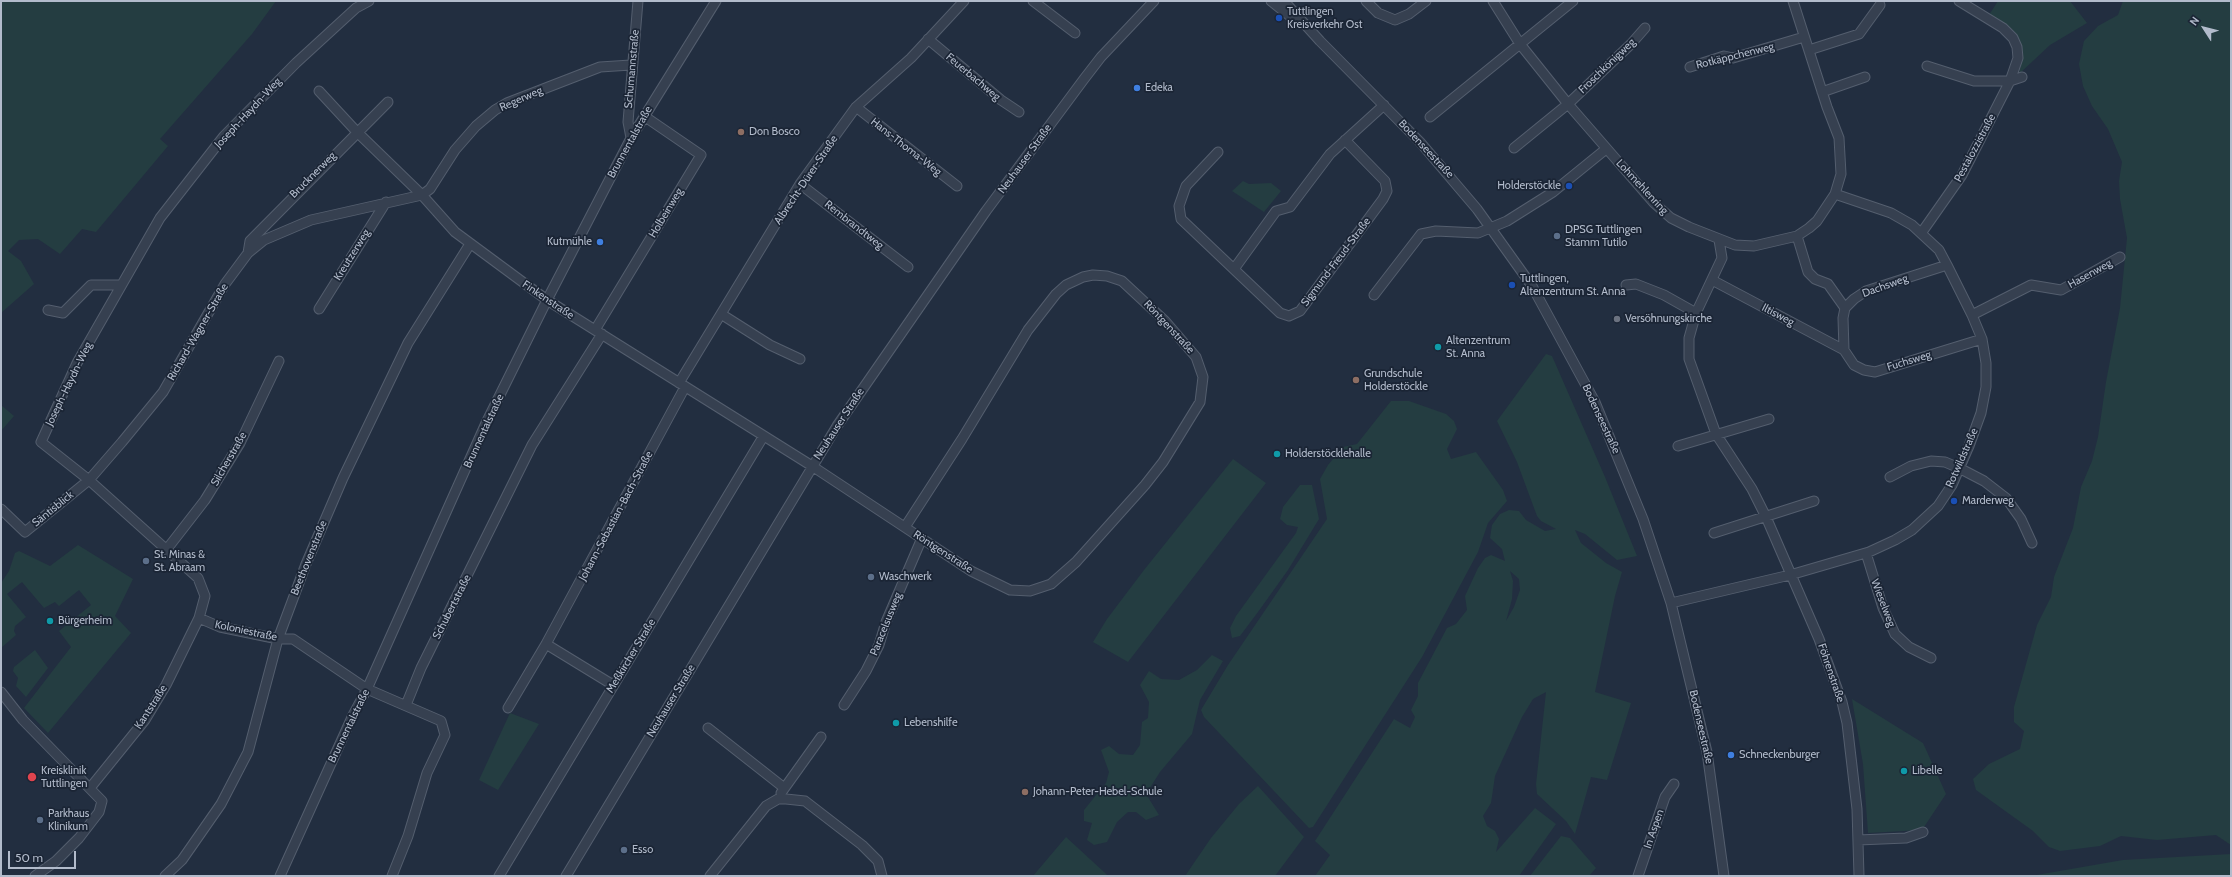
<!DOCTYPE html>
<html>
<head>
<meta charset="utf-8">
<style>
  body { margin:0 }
  #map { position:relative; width:2232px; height:877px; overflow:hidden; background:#222e40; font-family:Cabin,sans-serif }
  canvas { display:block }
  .frame { position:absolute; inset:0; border:2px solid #b2bbcb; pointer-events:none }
  .north { position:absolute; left:2184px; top:8px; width:40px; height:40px; -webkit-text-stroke:3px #1b2535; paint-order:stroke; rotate:306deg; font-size:11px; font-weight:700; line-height:16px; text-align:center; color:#b2bbcb }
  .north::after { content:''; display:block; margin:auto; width:14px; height:18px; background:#b2bbcb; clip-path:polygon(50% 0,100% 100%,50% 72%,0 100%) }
  .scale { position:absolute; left:8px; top:851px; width:68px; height:18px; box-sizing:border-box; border:2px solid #b2bbcb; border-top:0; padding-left:5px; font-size:12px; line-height:14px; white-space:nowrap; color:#b2bbcb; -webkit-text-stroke:3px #1b2535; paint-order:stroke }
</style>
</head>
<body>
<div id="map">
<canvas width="2232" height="877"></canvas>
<div class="frame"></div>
<div class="north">N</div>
<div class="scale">50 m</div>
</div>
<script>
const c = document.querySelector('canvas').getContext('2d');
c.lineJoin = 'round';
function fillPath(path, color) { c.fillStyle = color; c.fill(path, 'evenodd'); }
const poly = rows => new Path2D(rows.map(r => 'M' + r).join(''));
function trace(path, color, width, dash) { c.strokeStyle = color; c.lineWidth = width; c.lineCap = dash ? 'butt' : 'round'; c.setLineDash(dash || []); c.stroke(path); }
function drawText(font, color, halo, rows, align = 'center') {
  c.font = font + ' Cabin,sans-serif'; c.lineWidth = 3.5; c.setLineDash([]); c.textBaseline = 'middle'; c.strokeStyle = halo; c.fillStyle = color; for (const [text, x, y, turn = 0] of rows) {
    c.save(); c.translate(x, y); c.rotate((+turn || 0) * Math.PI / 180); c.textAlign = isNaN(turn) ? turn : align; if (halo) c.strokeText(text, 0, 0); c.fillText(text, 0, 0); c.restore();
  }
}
const green = poly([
  [1,1,276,1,252,34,160,139,168,146,96,232,82,229,60,254,38,239,19,240,8,251,21,261,34,284,1,313],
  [1998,1,2070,1,2087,23,2050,45,2019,74,2022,59,2021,46,2012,30,1989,15],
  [2123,1,2231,1,2231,845,2216,835,2157,840,2121,836,2100,846,2060,851,2049,847,2033,831,1976,790,1973,779,1989,764,2020,749,2024,731,2014,722,2014,707,2037,625,2051,597,2054,577,2073,528,2081,487,2092,461,2098,437,2106,382,2120,308,2127,238,2120,199,2119,181,2122,162,2108,129,2092,106,2083,86,2079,64,2084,41,2098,26,2118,15],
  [1243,181,1249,184,1271,183,1281,191,1264,212,1232,191],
  [1546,354,1552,356,1605,477,1637,556,1617,560,1585,534,1575,530,1581,543,1606,563,1622,572,1615,596,1595,692,1631,703,1607,780,1591,777,1575,834,1566,821,1537,794,1536,784,1546,692,1533,699,1522,717,1495,776,1491,803,1483,816,1487,826,1495,831,1499,839,1496,852,1535,808,1556,824,1519,876,1315,876,1330,855,1315,841,1394,719,1410,728,1415,717,1411,710,1418,696,1418,683,1447,628,1456,624,1467,610,1465,596,1478,568,1485,558,1491,555,1505,561,1502,549,1490,538,1492,525,1500,514,1509,510,1519,511,1526,520,1545,531,1556,529,1541,521,1537,516,1517,462,1497,421],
  [1510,571,1519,579,1520,590,1514,607,1506,621,1512,599,1513,581],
  [1391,401,1409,401,1446,414,1454,421,1457,429,1447,449,1451,459,1476,452,1503,490,1507,501,1488,523,1478,552,1422,657,1313,827,1309,828,1204,717,1201,710,1228,665,1327,519,1320,479,1328,465,1343,447,1357,444],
  [1,405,14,416,1,431],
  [1233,459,1266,483,1128,662,1093,642,1107,619,1144,570],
  [1300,485,1312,485,1319,519,1288,570,1258,612,1240,636,1232,638,1230,628,1236,616,1296,533,1298,527,1287,525,1280,519,1283,507],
  [78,545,133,579,115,616,131,633,48,733,24,708,71,647,59,631,91,605,79,590,59,606,55,602,44,608,22,582,7,594,26,617,15,626,14,631,16,635,1,648,1,583,9,571,15,553,19,551,50,566],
  [35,650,48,668,26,697,16,686,18,678,13,671,14,667],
  [1212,655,1223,661,1200,700,1192,734,1160,772,1146,794,1159,815,1146,820,1136,812,1128,812,1117,822,1107,842,1094,845,1087,840,1092,823,1084,821,1084,810,1106,783,1109,772,1101,750,1109,746,1119,754,1133,755,1140,745,1142,722,1148,718,1149,702,1140,685,1149,671,1161,679,1179,680,1197,670],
  [1852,699,1923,743,1946,794,1922,830,1868,833,1863,764],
  [510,713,539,724,498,790,479,780],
  [1258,786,1304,837,1275,876,1185,876,1211,838,1239,804],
  [1561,836,1570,838,1596,868,1589,876,1530,876],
  [1066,837,1104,872,1108,876,1033,876],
  [2231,854,2231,876,2031,876,2123,860]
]);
const minor = poly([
  [1033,1,1075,33],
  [1271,1,1296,21],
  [1284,1,1320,41,1420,142,1477,209,1532,286,1595,402,1643,519,1671,603,1707,752,1724,876],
  [1366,1,1378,13,1395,20,1409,14,1426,1],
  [1493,1,1520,44,1568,104,1654,203,1671,218,1689,227,1735,245,1754,246,1797,236,1809,228,1817,221,1835,194,1841,174,1839,138,1827,107,1793,1],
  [928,39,1001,100,1019,112],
  [1809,50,1859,34,1880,5],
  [1927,66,1974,81,2010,81,2018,58,2017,47,2013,38,2003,28,1959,1],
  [1690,67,1724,56,1733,58,1804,37],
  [319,91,356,131,422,195,455,232,547,300,812,466,971,571,1010,590,1030,591,1051,584,1076,562,1145,485,1163,462,1200,402,1203,377,1196,357,1165,321,1122,281,1107,276,1093,275,1083,277,1066,285,1056,294,1028,330,962,439,905,527],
  [1822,92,1865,77],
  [856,107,957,186],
  [1430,117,1573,1],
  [631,138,628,122,638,1],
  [1514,148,1568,104,1631,44,1645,28],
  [1218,152,1186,186,1179,206,1181,219,1280,313,1289,316,1300,311,1383,199,1387,191,1385,181,1345,140],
  [800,184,908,267],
  [1922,232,1962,175,2010,81,2022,77],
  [1797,236,1808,272,1815,279,1828,284,1845,308],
  [1719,240,1722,258,1696,313,1689,338,1689,359,1716,434,1752,489,1766,517,1819,639,1842,702,1847,723,1857,809,1859,876],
  [248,253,250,241,388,102],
  [1234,269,1276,211,1290,207,1330,154,1384,105],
  [1712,280,1844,350,1854,365,1864,370,1875,372,1982,339],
  [1626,285,1636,284,1664,295,1696,313],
  [1374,295,1421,234,1436,231,1478,233,1507,221,1553,192,1606,149],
  [319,309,386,202],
  [48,310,63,313,91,285,121,285],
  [721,314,770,345,800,359],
  [1972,315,2031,285,2061,290,2120,257],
  [595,330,701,155,644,116],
  [1844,350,1843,318,1845,308,1854,299,1866,291,1947,265],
  [679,383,800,184,856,107,911,58,964,1],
  [1678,446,1769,419],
  [1890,477,1911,466,1931,461,1945,462,1959,468,1984,481,2006,498,2021,519,2032,543],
  [1,509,25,532,89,480,122,442,163,392,225,284,248,253,264,240,311,220,422,195,430,189,455,150,476,126,495,110,507,103,600,67,631,65],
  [1714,533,1814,501],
  [167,549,205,500,240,443,279,361],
  [1866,553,1883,608,1895,634,1909,647,1931,658],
  [1671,603,1790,575,1869,552,1895,540,1912,530,1938,506,1952,485,1969,446,1981,413,1986,387,1986,363,1982,339,1972,315,1947,265,1939,250,1912,225,1891,213,1835,194],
  [199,618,220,627,278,639,293,639,367,689,441,721,445,735,427,773,408,836,392,876],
  [546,644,613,685],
  [1,692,23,720,102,801,99,812,79,838,56,861,35,876],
  [406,705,421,668,532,445,602,334],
  [844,705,866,671,879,645,886,622,922,538],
  [508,708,546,644,685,387],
  [708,728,783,787],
  [90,788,145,720,166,685,199,618,205,596,198,578,89,480,41,442,77,363,160,218,224,136,296,63,356,8,369,1],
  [781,793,821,737],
  [1858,840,1906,838,1923,832],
  [165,876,182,860,221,804,248,752,278,639,306,564,343,478,408,343,470,244],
  [280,876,353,715,367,689,486,423,547,300,631,138,716,1],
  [499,876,763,437],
  [566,876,837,426,986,211,1084,79,1101,57,1154,1],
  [710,876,766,806,778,799,786,799,805,801,862,845,878,861,882,876],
  [1638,876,1665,797,1674,784]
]);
const markers = [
  [1279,18,4,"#1a4fb4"],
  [1137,88,4,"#3f7fe0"],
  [741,132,4,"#8d6e63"],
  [1569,186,4,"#1a4fb4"],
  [1557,236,4,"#5c6f8a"],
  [600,242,4,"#3f7fe0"],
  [1512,285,4,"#1a4fb4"],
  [1617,319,4,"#6b7280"],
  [1438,347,4,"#0f9aa8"],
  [1356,380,4,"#8d6e63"],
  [1277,454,4,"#0f9aa8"],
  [1954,501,4,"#1a4fb4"],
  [146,561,4,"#5c6f8a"],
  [871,577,4,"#5c6f8a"],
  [50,621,4,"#0f9aa8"],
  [896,723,4,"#0f9aa8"],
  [1731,755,4,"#3f7fe0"],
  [1904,771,4,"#0f9aa8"],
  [32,777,5,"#e0444e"],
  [1025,792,4,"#8d6e63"],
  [40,820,4,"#5c6f8a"],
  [624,850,4,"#5c6f8a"]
];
const poiNames = [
  ["Tuttlingen",1287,12],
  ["Kreisverkehr Ost",1287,25],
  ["Edeka",1145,88],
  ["Don Bosco",749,132],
  ["Holderstöckle",1561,186,"right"],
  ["DPSG Tuttlingen",1565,230],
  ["Stamm Tutilo",1565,243],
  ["Kutmühle",592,242,"right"],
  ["Tuttlingen,",1520,279],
  ["Altenzentrum St. Anna",1520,292],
  ["Versöhnungskirche",1625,319],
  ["Altenzentrum",1446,341],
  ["St. Anna",1446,354],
  ["Grundschule",1364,374],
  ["Holderstöckle",1364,387],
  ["Holderstöcklehalle",1285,454],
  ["Marderweg",1962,501],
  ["St. Minas &",154,555],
  ["St. Abraam",154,568],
  ["Waschwerk",879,577],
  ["Bürgerheim",58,621],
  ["Lebenshilfe",904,723],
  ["Schneckenburger",1739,755],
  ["Kreisklinik",41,771],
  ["Tuttlingen",41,784],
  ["Libelle",1912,771],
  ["Johann-Peter-Hebel-Schule",1033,792],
  ["Parkhaus",48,814],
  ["Klinikum",48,827],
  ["Esso",632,850]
];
const streetNames = [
  ["Rotkäppchenweg",1735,56,-14],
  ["Froschkönigweg",1607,66,-44],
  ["Schumannstraße",632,69,-85],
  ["Feuerbachweg",973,77,40],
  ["Regerweg",521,99,-24],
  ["Joseph-Haydn-Weg",248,113,-47],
  ["Brunnentalstraße",630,142,-61],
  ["Hans-Thoma-Weg",906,147,38],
  ["Pestalozzistraße",1975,148,-62],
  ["Bodenseestraße",1426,149,47],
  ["Neuhauser Straße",1025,159,-54],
  ["Brucknerweg",313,175,-45],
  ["Albrecht-Dürer-Straße",806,180,-56],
  ["Lohmehlenring",1642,187,47],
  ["Holbeinweg",666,213,-59],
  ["Rembrandtweg",854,225,38],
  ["Kreutzerweg",352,255,-58],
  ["Sigmund-Freud-Straße",1336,262,-53],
  ["Hasenweg",2090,274,-29],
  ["Dachsweg",1885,286,-20],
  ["Finkenstraße",548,300,34],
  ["Iltisweg",1778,315,28],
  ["Röntgenstraße",1169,327,47],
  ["Richard-Wagner-Straße",198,332,-60],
  ["Fuchsweg",1909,361,-17],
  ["Joseph-Haydn-Weg",69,384,-64],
  ["Bodenseestraße",1601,419,65],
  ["Neuhauser Straße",839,424,-57],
  ["Brunnentalstraße",484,431,-65],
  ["Rotwildstraße",1962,458,-66],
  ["Silcherstraße",229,459,-60],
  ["Säntisblick",53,509,-39],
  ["Johann-Sebastian-Bach-Straße",616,516,-62],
  ["Röntgenstraße",943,552,33],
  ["Beethovenstraße",309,558,-68],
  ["Wieselweg",1883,603,69],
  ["Schubertstraße",452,607,-63],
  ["Paracelsusweg",886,624,-68],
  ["Koloniestraße",246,631,12],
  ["Meßkircher Straße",631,656,-59],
  ["Föhrenstraße",1831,673,71],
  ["Neuhauser Straße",671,701,-59],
  ["Kantstraße",151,707,-57],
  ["Brunnentalstraße",349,726,-64],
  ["Bodenseestraße",1701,727,77],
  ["In Aspen",1654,829,-71]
];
fillPath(green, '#243d41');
trace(minor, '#545e6e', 11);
trace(minor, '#364050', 9);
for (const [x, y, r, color] of markers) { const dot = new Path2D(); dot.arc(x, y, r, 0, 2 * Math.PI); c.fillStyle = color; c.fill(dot); trace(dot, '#1b2535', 1.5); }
drawText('11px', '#b2bbcb', '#1b2535', poiNames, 'left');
drawText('11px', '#b2bbcb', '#1b2535', streetNames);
</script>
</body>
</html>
